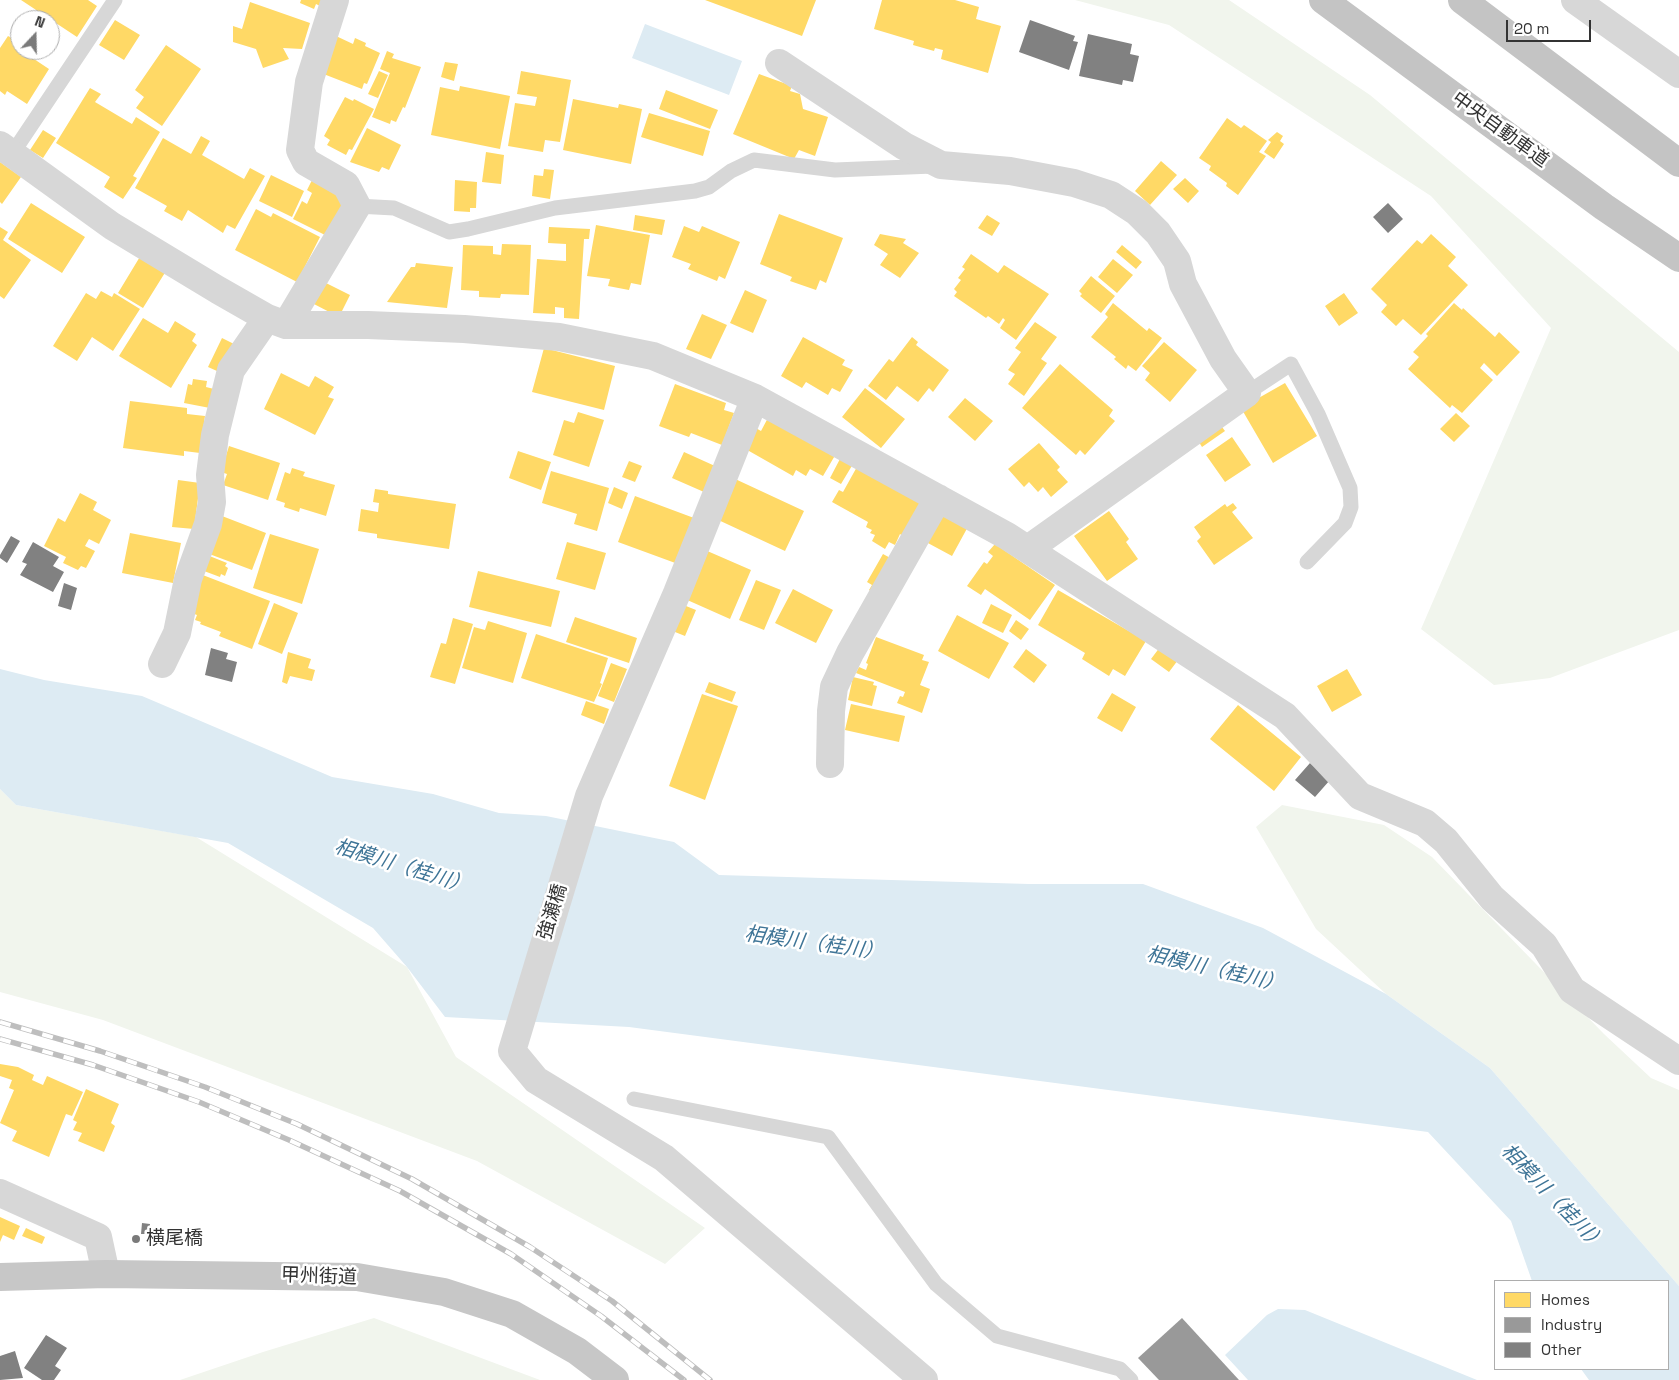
<!DOCTYPE html>
<html>
<head>
<meta charset="utf-8">
<style>
  body { margin:0 }
  #map { position:relative; width:1679px; height:1380px; overflow:hidden; background:#fff; font-family:"Space Grotesk",sans-serif }
  canvas { display:block }
  .legend { position:absolute; left:1494px; top:1280px; width:175px; height:90px; box-sizing:border-box; background:#fff; border:1px solid #adadad; margin:0; padding:6px 9px; list-style:none; font-size:15px; color:#333 }
  .legend li { display:flex; align-items:center; gap:10px; height:25px }
  .legend b { width:25px; border:1px solid #adadad }
  .north { position:absolute; left:10px; top:10px; width:50px; height:50px; box-sizing:border-box; background:#fff; border:1px solid #adadad; border-radius:50%; rotate:21deg; font-size:14px; font-weight:700; line-height:20px; text-align:center; color:#333 }
  .north::after { content:''; display:block; margin:auto; width:18px; height:22px; background:#7a7a7a; clip-path:polygon(50% 0,100% 100%,50% 72%,0 100%) }
  .scale { position:absolute; left:1506px; top:20px; width:85px; height:22px; box-sizing:border-box; border:2px solid #333; border-top:0; padding-left:6px; font-size:15px; line-height:18px; white-space:nowrap; color:#333; -webkit-text-stroke:4px #fff; paint-order:stroke }
</style>
</head>
<body>
<div id="map">
<canvas width="1679" height="1380"></canvas>
<ul class="legend">
<li><b style="height:14px;background:#ffd966"></b>Homes</li>
<li><b style="height:14px;background:#999"></b>Industry</li>
<li><b style="height:14px;background:#818181"></b>Other</li>
</ul>
<div class="north">N</div>
<div class="scale">20 m</div>
</div>
<script>
const c = document.querySelector('canvas').getContext('2d');
c.lineJoin = 'round';
function fillPath(path, color) { c.fillStyle = color; c.fill(path, 'evenodd'); }
const poly = rows => new Path2D(rows.map(r => 'M' + r).join(''));
function trace(path, color, width, dash) { c.strokeStyle = color; c.lineWidth = width; c.lineCap = dash ? 'butt' : 'round'; c.setLineDash(dash || []); c.stroke(path); }
function drawText(font, color, halo, rows, align = 'center') {
  c.font = font + ' "Space Grotesk","Noto Sans JP",sans-serif'; c.lineWidth = 5; c.setLineDash([]); c.textBaseline = 'middle'; c.strokeStyle = halo; c.fillStyle = color; for (const [text, x, y, turn = 0] of rows) {
    c.save(); c.translate(x, y); c.rotate((+turn || 0) * Math.PI / 180); c.textAlign = isNaN(turn) ? turn : align; if (halo) c.strokeText(text, 0, 0); c.fillText(text, 0, 0); c.restore();
  }
}
const green = poly([
  [1075,0,1229,0,1370,95,1679,352,1679,630,1550,678,1494,685,1421,629,1551,328,1431,196,1169,25],
  [0,789,16,805,196,837,407,967,456,1057,705,1228,665,1264,477,1161,103,1020,0,992],
  [1282,805,1384,825,1432,857,1604,1034,1651,1078,1679,1090,1679,1286,1490,1068,1386,994,1316,929,1256,827],
  [374,1318,540,1380,180,1380,263,1352]
]);
const water = poly([
  [645,24,742,61,729,95,632,58],
  [0,669,44,680,142,696,332,777,433,794,499,813,546,816,674,842,719,875,1029,884,1143,884,1263,928,1386,994,1490,1068,1679,1286,1679,1380,1589,1380,1581,1369,1668,1369,1668,1281,1532,1281,1511,1221,1428,1132,629,1027,445,1017,407,967,373,928,228,843,16,805,0,789],
  [1278,1309,1305,1310,1477,1380,1248,1380,1225,1355,1267,1315]
]);
const homes = poly([
  [21,0,88,0,97,6,77,37],
  [301,0,322,0,320,6,316,4,314,9,300,3],
  [705,0,816,0,802,36],
  [882,0,955,0,979,7,976,19,1001,26,988,73,941,59,943,50,935,48,934,51,913,45,914,41,874,29],
  [250,2,310,23,302,49,283,48,289,59,263,68,256,49,233,42,233,26,242,29],
  [115,20,140,35,124,60,99,45],
  [8,36,20,43,20,50,31,50,28,55,49,69,27,104,7,91,5,95,0,91,0,48],
  [336,36,353,44,355,38,366,43,365,46,380,53,367,84,364,83,362,89,321,73],
  [166,45,201,69,162,126,136,108,144,97,135,90],
  [387,51,394,54,392,58,421,67,405,108,403,107,396,122,391,120,390,124,372,117,390,73,380,69],
  [445,62,458,64,454,81,441,77],
  [379,71,388,75,378,98,368,94],
  [521,71,571,80,560,142,545,140,543,152,508,146,515,103,535,106,537,97,517,94],
  [759,74,792,86,790,91,800,94,803,109,828,117,815,156,799,150,794,159,733,134],
  [460,86,510,96,500,149,431,135,440,87,459,91],
  [90,88,101,94,95,102,132,124,136,117,160,132,133,176,137,178,123,199,104,187,110,177,56,143],
  [666,90,718,110,710,129,659,109],
  [345,97,353,101,354,99,374,109,352,150,349,149,346,155,327,145,330,140,324,136],
  [573,99,618,108,619,104,642,109,631,164,563,150],
  [649,113,710,131,703,156,641,137],
  [1227,118,1241,128,1244,125,1267,141,1259,152,1266,156,1238,195,1226,186,1227,183,1209,170,1211,166,1199,158],
  [367,128,401,145,389,170,382,167,379,172,350,162],
  [43,130,56,138,43,158,30,150],
  [1277,132,1283,136,1280,141,1284,144,1274,159,1264,152,1271,142,1268,140],
  [201,136,210,141,202,155,244,179,250,168,265,176,235,229,227,225,223,233,188,210,182,221,164,211,167,206,135,188,163,138,191,154],
  [486,152,504,155,501,184,482,182],
  [1161,161,1177,175,1150,205,1135,191],
  [0,162,21,177,2,204,0,202],
  [544,169,554,170,550,199,532,196,534,175,543,176],
  [271,175,304,191,292,217,259,201],
  [313,178,344,194,344,202,325,235,293,219,302,201,307,204,312,193,307,190],
  [1185,178,1199,191,1188,203,1173,189],
  [455,180,477,182,476,208,470,208,470,212,454,211],
  [31,203,85,237,62,273,8,239],
  [256,209,271,217,273,213,320,237,297,282,235,250],
  [779,214,843,238,826,283,820,280,816,290,790,281,792,277,760,264],
  [635,215,665,220,662,235,633,230],
  [987,215,1000,223,992,236,978,228],
  [596,225,650,235,641,285,631,283,629,290,608,286,610,279,587,276],
  [684,226,699,232,702,226,740,242,725,279,719,276,717,281,688,269,691,264,672,257],
  [0,227,8,232,3,240,31,260,4,299,0,296],
  [549,227,590,229,589,239,584,239,579,319,564,318,564,308,555,307,555,314,533,313,537,259,566,261,566,244,548,243],
  [880,234,906,239,903,243,919,253,900,278,880,265,888,254,874,245],
  [1431,234,1456,257,1448,266,1468,285,1421,335,1403,319,1396,326,1381,312,1387,305,1371,289,1417,240,1422,244],
  [502,244,531,245,529,295,501,294,500,298,479,297,479,291,461,290,463,245,493,246,493,254,501,255],
  [1122,245,1142,262,1136,269,1116,252],
  [971,254,998,273,1004,265,1049,294,1016,340,1000,328,1005,320,1003,318,999,324,988,316,986,318,954,296,957,292,954,289,961,280,958,278,965,269,962,267],
  [141,255,166,271,143,308,118,293],
  [1113,259,1133,275,1117,293,1098,277],
  [416,263,453,267,447,308,387,302,411,267,415,267],
  [1091,276,1115,296,1101,313,1080,296,1082,294,1079,291],
  [324,282,350,295,339,317,312,303],
  [745,290,767,300,753,333,730,323],
  [101,291,112,297,114,293,140,309,113,351,92,337,77,361,53,346,86,293,96,299],
  [1344,293,1358,313,1339,326,1325,306],
  [1113,303,1147,331,1149,328,1162,338,1136,371,1128,365,1126,369,1114,359,1116,357,1091,337,1108,317,1105,314],
  [1454,303,1462,310,1463,308,1495,337,1499,332,1520,352,1497,376,1484,363,1480,368,1493,380,1462,413,1452,405,1450,408,1408,369,1419,357,1413,352,1428,336,1426,334],
  [702,314,727,325,711,359,686,349],
  [143,318,168,333,175,321,196,334,192,341,197,345,171,388,119,356],
  [1035,322,1057,337,1041,359,1047,363,1024,396,1008,384,1015,374,1008,370,1021,352,1015,348],
  [803,337,845,360,842,365,853,370,840,392,832,388,828,395,806,382,802,388,781,376],
  [912,337,918,342,916,345,949,370,933,392,929,388,918,402,897,386,886,400,868,386,889,359,893,362],
  [222,338,240,347,226,375,208,367],
  [1164,342,1197,370,1170,402,1145,380,1150,373,1142,366],
  [544,348,615,366,604,410,532,392],
  [1060,364,1113,410,1109,416,1115,421,1085,455,1080,450,1076,455,1022,408],
  [281,373,309,387,315,376,334,387,328,397,334,399,315,435,264,409],
  [193,379,207,381,206,387,214,389,210,408,184,403,188,384,192,385],
  [1285,383,1317,436,1273,463,1241,408],
  [675,384,726,403,724,410,734,413,722,445,691,433,689,437,659,426],
  [865,388,905,419,881,448,842,417],
  [965,398,993,421,975,441,948,417],
  [130,401,187,408,187,414,205,416,200,453,184,451,184,456,123,448],
  [578,412,604,420,589,467,553,455,564,420,574,423],
  [1456,413,1470,426,1454,442,1440,429],
  [770,414,837,452,823,476,810,469,806,476,796,470,793,476,742,447,754,427,761,431],
  [1219,423,1225,431,1202,447,1197,439],
  [1232,437,1251,465,1225,482,1206,455],
  [1039,443,1060,467,1057,470,1068,482,1051,497,1043,487,1038,492,1029,482,1024,487,1008,469],
  [229,446,280,463,268,500,223,485,227,474,221,472],
  [518,451,551,462,541,490,509,478],
  [684,452,715,466,704,492,672,478],
  [841,457,853,464,841,484,830,478],
  [629,461,642,466,635,482,622,477],
  [858,465,922,504,904,537,900,534,895,545,889,542,885,549,872,541,875,535,870,533,872,530,866,527,868,522,832,502,839,490,843,492],
  [292,468,305,472,303,476,335,485,326,516,300,508,299,512,284,507,285,503,276,500,285,472,290,474],
  [551,471,609,488,597,531,574,524,577,514,542,503],
  [733,478,804,511,785,551,714,518],
  [178,480,200,483,194,529,172,527],
  [614,487,628,493,622,509,608,503],
  [375,489,388,491,388,494,456,504,449,549,377,538,377,534,358,531,361,509,378,512,379,503,373,502],
  [80,493,97,502,93,510,111,520,99,544,89,539,85,546,95,551,86,568,81,566,78,570,63,563,66,557,44,546,58,518,65,522],
  [635,496,694,518,678,564,618,542],
  [1233,503,1237,508,1232,512,1253,538,1214,565,1197,541,1201,537,1194,527,1225,504,1227,507],
  [945,509,970,523,952,556,926,542],
  [1109,511,1129,539,1126,542,1138,559,1107,581,1074,536],
  [222,516,266,533,252,570,204,552],
  [130,533,181,543,173,583,122,573],
  [270,534,319,549,302,604,253,588],
  [567,542,606,553,595,590,556,579],
  [995,544,1055,585,1030,620,985,589,981,595,967,586,984,562,987,564,993,556,988,552],
  [705,550,751,570,730,619,685,599],
  [202,553,227,563,225,566,228,568,225,576,221,574,220,577,196,568],
  [883,554,894,560,876,594,869,590,872,585,867,582],
  [478,571,560,591,551,627,469,607],
  [195,572,270,601,252,649,219,636,221,632,200,624,201,622,195,620,197,615,189,612],
  [756,580,781,590,764,630,739,620],
  [793,589,833,610,816,643,775,623],
  [1058,590,1146,641,1125,676,1113,669,1109,676,1082,659,1085,653,1038,625],
  [274,603,298,613,282,654,258,644],
  [681,604,696,610,685,636,670,630],
  [991,604,1012,615,1003,633,982,623],
  [957,615,1009,643,989,679,938,651],
  [575,617,637,638,629,663,566,642],
  [453,618,473,624,455,684,430,677,441,643,446,644],
  [1016,620,1029,629,1021,640,1009,631],
  [488,621,527,633,513,683,462,668,474,627,485,630],
  [536,634,608,658,600,683,602,684,594,702,521,678],
  [876,637,924,655,922,660,929,662,920,685,930,689,922,713,897,703,900,696,903,697,905,692,856,673,859,667,866,670,868,664,866,663],
  [1160,647,1178,660,1169,672,1151,659],
  [1026,649,1047,665,1034,683,1013,667],
  [288,652,311,659,308,668,315,670,312,681,290,676,287,684,282,682],
  [611,663,627,669,614,702,598,696],
  [1347,669,1362,695,1332,712,1317,686],
  [853,677,874,682,873,685,877,686,872,706,848,700],
  [709,682,736,692,732,702,705,692],
  [1112,693,1136,707,1122,732,1097,718],
  [702,694,738,706,705,800,669,786],
  [586,701,609,709,604,724,581,715],
  [851,704,905,716,899,742,845,730],
  [1238,705,1301,757,1274,791,1210,739],
  [0,1064,18,1067,34,1075,32,1080,43,1085,47,1076,83,1092,72,1116,66,1114,49,1157,12,1141,17,1131,0,1123,14,1090,9,1088,12,1080,0,1076],
  [86,1089,119,1104,111,1123,115,1126,104,1152,78,1141,82,1133,73,1130,77,1122,73,1120],
  [0,1217,20,1226,14,1240,3,1235,0,1242],
  [26,1228,45,1237,42,1244,22,1236]
]);
const industry = poly([
  [1182,1318,1239,1380,1159,1380,1138,1358]
]);
const building = poly([
  [1030,20,1075,36,1073,41,1078,42,1069,70,1019,52],
  [1088,34,1132,44,1130,54,1139,56,1133,82,1123,80,1122,85,1079,76],
  [1388,203,1403,219,1388,233,1373,217],
  [11,536,20,541,7,563,0,558,0,555],
  [33,542,59,557,53,566,64,572,53,592,20,575,27,564,22,562],
  [64,583,77,588,71,610,58,606],
  [211,648,228,653,226,659,237,662,232,682,205,675],
  [1310,763,1330,780,1315,797,1295,780],
  [142,1223,150,1224,149,1234,141,1234],
  [46,1335,67,1348,55,1366,61,1370,54,1380,42,1380,24,1368],
  [15,1351,23,1378,0,1380,0,1356]
]);
const service = poly([
  [12,154,115,0],
  [357,206,394,208,449,232,468,229,555,208,695,191,709,187,731,171,754,160,835,170,933,166],
  [1247,393,1291,364,1318,414,1350,488,1351,507,1345,523,1307,562],
  [634,1099,828,1137,936,1284,997,1336,1120,1369,1131,1380]
]);
const minor = poly([
  [1575,0,1679,74],
  [779,63,904,146,941,165,1010,171,1074,183,1111,195,1137,212,1158,233,1177,261,1183,284,1223,359,1247,393,1028,549],
  [0,145,112,226,218,290,267,318,286,325,368,325,464,329,559,337,653,356,755,398,1007,536,1285,716,1360,796,1425,823,1446,841,1492,898,1544,945,1572,990,1679,1061],
  [286,325,357,206,346,185,306,162,300,150,309,82,335,0],
  [755,398,677,593,589,796,512,1051,536,1080,664,1158,924,1380],
  [162,664,177,633,188,579,208,524,212,502,210,475,215,435,231,370,267,318],
  [830,764,831,711,834,687,850,653,938,498],
  [0,1193,98,1237,106,1274]
]);
const trunk = poly([
  [0,1277,106,1274,357,1277,444,1292,512,1314,577,1351,615,1380]
]);
const motorway = poly([
  [1323,0,1604,207,1679,258],
  [1462,0,1679,163]
]);
const rail = poly([
  [0,1022,100,1051,205,1087,297,1124,412,1179,530,1247,612,1301,710,1380],
  [0,1039,93,1065,199,1102,289,1140,400,1191,511,1254,601,1316,684,1380]
]);
const markers = [
  [136,1239,5,"#7a7a7a"]
];
const streetNames = [
  ["中央自動車道",1500,130,36],
  ["強瀬橋",553,912,-73],
  ["甲州街道",319,1277,2]
];
const poiNames = [
  ["横尾橋",146,1239]
];
const waterNames = [
  ["相模川（桂川）",402,867,17],
  ["相模川（桂川）",814,944,8],
  ["相模川（桂川）",1215,970,13],
  ["相模川（桂川）",1553,1198,46]
];
fillPath(green, '#f1f5ed');
fillPath(water, '#ddebf3');
fillPath(homes, '#ffd966');
fillPath(industry, '#999');
fillPath(building, '#818181');
trace(service, '#d7d7d7', 15);
trace(minor, '#d7d7d7', 28);
trace(trunk, '#c7c7c7', 28);
trace(motorway, '#c4c4c4', 28);
trace(rail, '#bebebe', 5.5);
trace(rail, '#fff', 4, [11]);
for (const [x, y, r, color] of markers) { const dot = new Path2D(); dot.arc(x, y, r, 0, 2 * Math.PI); c.fillStyle = color; c.fill(dot); trace(dot, '#fff', 2); }
drawText('19px', '#333', '#fff', streetNames);
drawText('19px', '#333', '#fff', poiNames, 'left');
drawText('italic 20px', '#3f7597', '#fff', waterNames);
</script>
</body>
</html>
